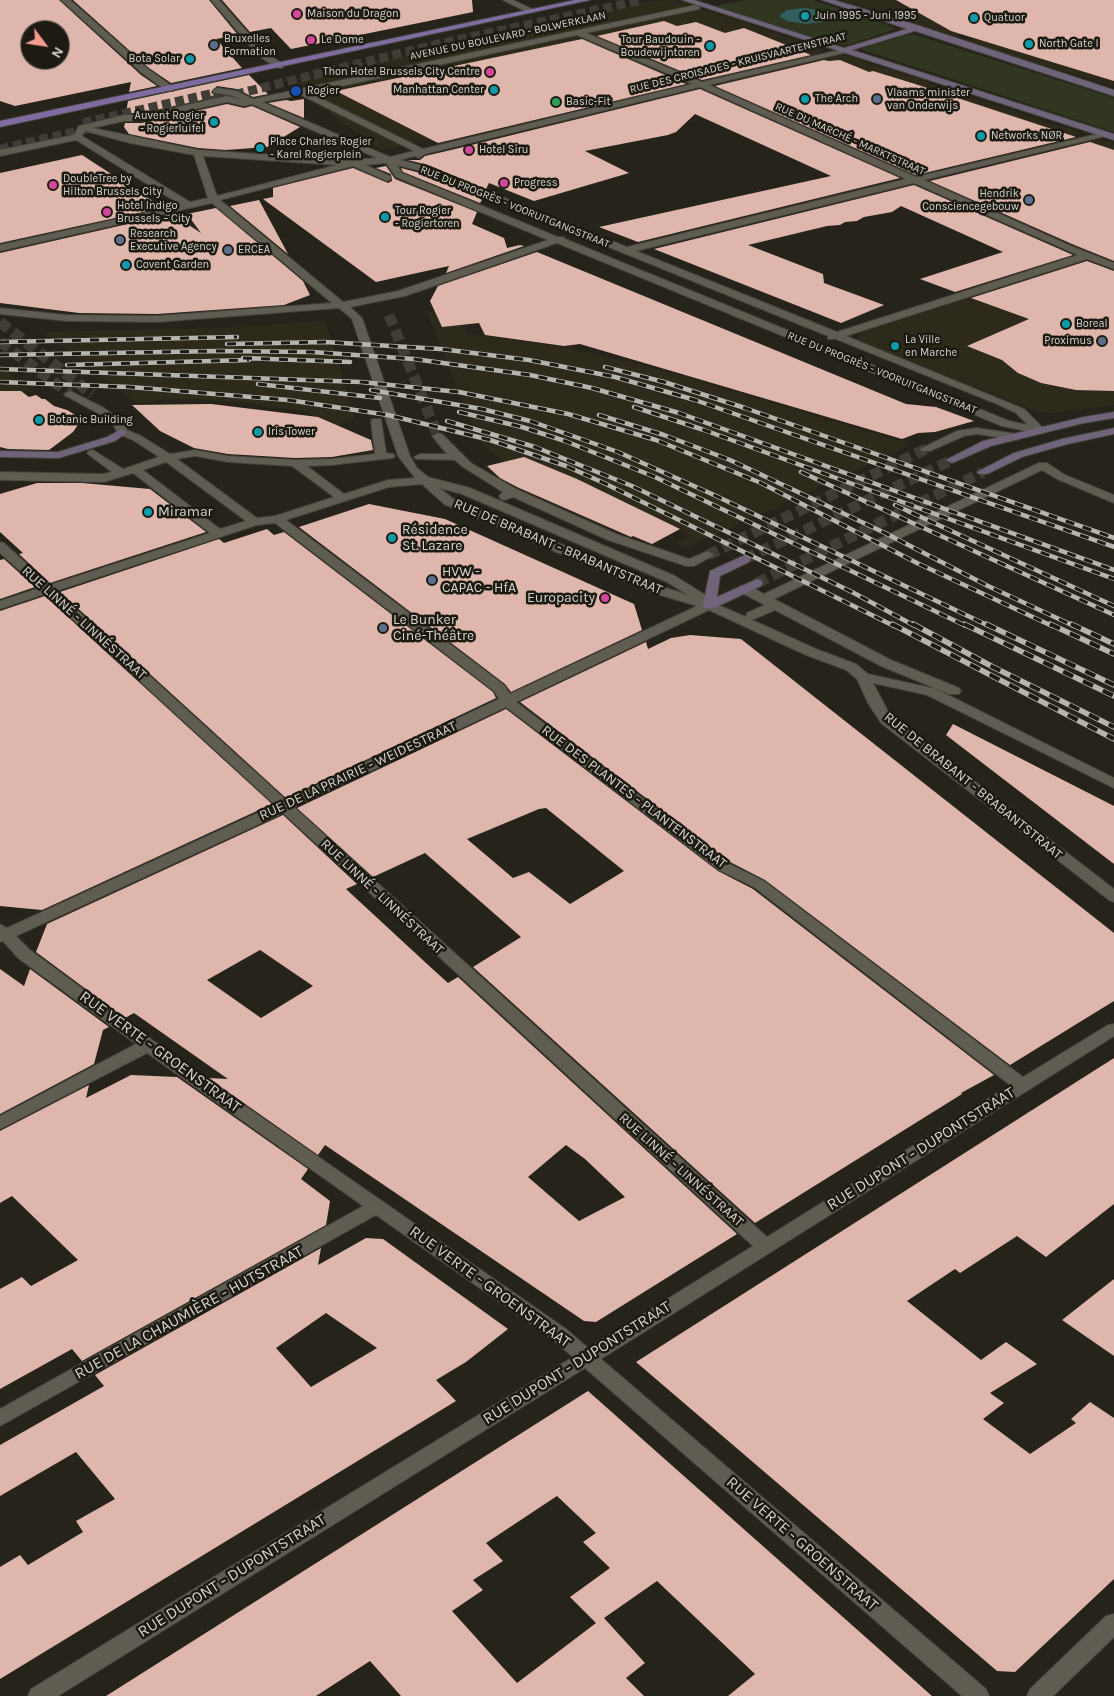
<!DOCTYPE html>
<html>
<head>
<meta charset="utf-8">
<style>
  body { margin:0 }
  #map { position:relative; width:1114px; height:1696px; overflow:hidden; background:#26231b; font-family:Karla,sans-serif }
  canvas { display:block }
  .north { position:absolute; left:20px; top:20px; width:50px; height:50px; box-sizing:border-box; background:#1c1a11; border:1px solid #66645c; border-radius:50%; rotate:121deg; font-size:14px; font-weight:700; line-height:20px; text-align:center; color:#d4d3cd }
  .north::after { content:''; display:block; margin:auto; width:18px; height:22px; background:#f59c92; clip-path:polygon(50% 0,100% 100%,50% 72%,0 100%) }
</style>
</head>
<body>
<div id="map">
<canvas width="1114" height="1696"></canvas>
<div class="north">N</div>
</div>
<script>
const c = document.querySelector('canvas').getContext('2d');
c.lineJoin = 'round';
function fillPath(path, color) { c.fillStyle = color; c.fill(path, 'evenodd'); }
const poly = rows => new Path2D(rows.map(r => 'M' + r).join(''));
function trace(path, color, width, dash) { c.strokeStyle = color; c.lineWidth = width; c.lineCap = dash ? 'butt' : 'round'; c.setLineDash(dash || []); c.stroke(path); }
function drawText(font, color, halo, rows, align = 'center') {
  c.font = font + ' Karla,sans-serif'; c.lineWidth = 5; c.setLineDash([]); c.textBaseline = 'middle'; c.strokeStyle = halo; c.fillStyle = color; for (const [text, x, y, turn = 0] of rows) {
    c.save(); c.translate(x, y); c.rotate((+turn || 0) * Math.PI / 180); c.textAlign = isNaN(turn) ? turn : align; if (halo) c.strokeText(text, 0, 0); c.fillText(text, 0, 0); c.restore();
  }
}
const built = poly([
  [669,0,684,3,820,48,823,51,816,54,828,58,849,55,860,59,861,61,927,81,925,82,1049,123,1075,130,1079,133,1076,136,932,171,948,178,1066,149,1067,145,1093,139,1112,142,1114,145,1114,257,1105,254,1100,256,1080,249,1066,243,1070,242,958,192,952,193,889,165,894,163,797,120,792,121,753,104,757,103,731,91,726,92,716,88,720,84,709,79,701,80,691,77,681,79,688,84,683,87,381,150,284,80,653,1],
  [840,0,1114,0,1114,86,965,42,989,34,979,31,952,36,935,29],
  [1083,263,1114,272,1114,405,1053,413,1038,412,865,343,858,338,863,332],
  [426,310,431,312,457,310,468,334,562,347,644,365,910,444,890,455,686,548,676,543,691,536,677,528,598,489,550,468,503,462,479,441],
  [325,321,355,418,338,425,303,411,248,403,198,399,156,400,138,404,43,332,222,328],
  [0,365,21,383,35,394,27,391,0,391]
]);
const green = poly([
  [745,0,812,0,873,19,896,29,848,45,842,45,809,37,716,6],
  [907,35,916,35,1114,98,1114,132,860,49]
]);
const water = poly([
  [805,8,823,11,831,17,824,22,806,24,787,21,779,16,787,10]
]);
const building = poly([
  [0,0,59,0,141,75,157,86,129,92,131,82,15,106,0,101],
  [30,30,60,30,60,60,30,60],
  [73,0,209,0,238,35,216,39,242,68,171,83,149,68],
  [222,0,472,0,473,12,291,49,271,28,250,32],
  [896,0,1114,0,1114,81,951,31],
  [664,21,677,26,696,22,725,33,744,28,811,55,702,80,597,36],
  [582,39,686,84,438,143,336,91],
  [824,60,829,61,840,60,869,72,873,71,912,83,1076,137,916,175,715,86],
  [249,75,268,94,253,97,237,89,217,86,211,92,214,95,220,96,142,113,126,113,128,101],
  [700,89,900,178,638,242,599,227,831,176,695,114,676,132,668,135,585,151,629,173,534,201,489,183,486,189,428,165,408,160,420,160,425,156,451,150],
  [304,99,304,118,268,103,286,100,291,101],
  [227,104,244,108,252,106,300,127,267,147,226,150,198,148,129,134,124,127,125,123,142,123],
  [1090,142,1114,150,1114,261,1072,244,930,181],
  [82,155,159,205,152,210,0,243,0,173],
  [386,166,395,179,477,212,472,224,504,238,507,248,520,245,524,246,446,273,449,266,376,282,263,199,273,197,273,188,353,168,388,183,392,181,391,174,376,168],
  [401,168,420,173,483,198,480,203,403,172],
  [914,185,1073,255,955,292,920,279,1003,252,901,206,892,212,864,217,857,221,845,222,840,225,827,226,748,245,823,274,824,283,884,305,841,323,654,249],
  [259,200,288,254,230,206],
  [216,208,303,281,310,295,284,305,157,314,79,313,0,303,0,253,172,214,201,233,187,214],
  [537,252,906,404,936,407,974,421,935,432,918,433,902,439,580,344,564,346,485,335,479,323,442,327,430,301,438,286],
  [1087,261,1114,271,1114,391,1076,390,1041,383,1018,373,1002,360,967,346,1029,319,971,298],
  [0,391,21,391,29,397,36,395,42,399,45,399,54,406,67,410,82,419,73,432,49,450,8,449,0,447],
  [211,404,318,417,371,440,373,450,332,457,295,458,228,454,194,448,160,431,132,405],
  [524,457,577,479,680,529,652,544,633,536,631,537,517,487,500,478,487,466],
  [37,483,82,483,150,489,206,532,50,583,19,554,23,553,0,532,0,494],
  [369,504,445,519,634,604,642,630,511,692,505,684,299,527],
  [267,529,274,535,284,532,493,692,496,698,286,798,60,592,219,539,224,543],
  [4,559,35,587,0,599,0,560],
  [45,596,272,804,42,910,0,906,0,611],
  [690,635,741,639,1114,933,1114,1001,1010,1065,765,880,730,862,520,702,646,642,648,649,671,638],
  [506,709,718,871,753,889,994,1075,961,1093,962,1094,755,1223,473,967,521,937,425,853,373,877,297,808],
  [546,808,624,871,570,904,529,872,513,878,467,839,539,809],
  [953,724,1114,806,1114,864,946,735],
  [283,815,357,884,346,889,426,963,448,983,458,977,737,1234,596,1322,584,1321,325,1145,318,1155,208,1078,228,1079,134,1013,125,1018,36,952,47,924],
  [260,950,313,986,261,1018,207,980],
  [566,1145,585,1159,625,1197,579,1221,528,1177],
  [0,969,24,986,30,969,109,1027,103,1030,94,1064,0,1114],
  [1114,1058,1114,1204,1046,1257,1017,1236,960,1273,955,1269,907,1301,981,1360,1006,1342,1037,1364,990,1393,1004,1403,983,1419,1030,1454,1076,1423,1071,1419,1090,1402,1114,1418,1114,1579,1015,1672,997,1671,636,1362],
  [131,1075,177,1077,308,1169,301,1179,330,1201,326,1225,82,1361,72,1349,0,1389,0,1289,22,1277,31,1286,78,1260,12,1196,0,1203,0,1131,89,1085,86,1098],
  [366,1238,383,1239,508,1329,466,1362,436,1380,456,1401,0,1679,0,1567,20,1555,28,1565,83,1532,76,1521,115,1499,76,1452,0,1496,0,1445,104,1386,95,1375,321,1248,318,1265],
  [326,1313,377,1348,311,1387,276,1348],
  [1114,1279,1114,1356,1062,1320],
  [588,1391,932,1696,728,1696,755,1674,657,1581,604,1618,645,1663,626,1678,644,1696,401,1696,370,1661,316,1696,106,1696],
  [557,1496,596,1533,583,1542,610,1568,570,1597,596,1623,517,1683,452,1611,483,1590,473,1580,503,1561,486,1543]
]);
const streetTunnel = poly([
  [389,315,438,436],
  [708,555,926,449]
]);
const secondaryTunnel = poly([
  [0,322,92,394],
  [0,342,70,394],
  [745,559,952,460],
  [757,583,983,472]
]);
const highwayTunnel = poly([
  [209,101,438,44,643,0],
  [83,123,219,92],
  [0,149,96,127]
]);
const street = poly([
  [61,0,70,0,148,69,173,87,173,91,167,91,142,73,61,0],
  [211,0,219,0,265,52,283,64,283,68,277,68,259,56,211,0],
  [503,0,513,0,536,11,529,13,503,0],
  [696,5,700,7,699,9,586,33,702,82,848,48,848,52,709,85,916,177,1106,132,1106,136,924,180,1071,246,1114,263,1114,269,1087,259,846,336,1024,409,1046,431,1044,433,1040,434,1002,426,557,243,405,296,350,307,362,318,410,456,417,468,428,477,470,488,675,576,707,596,707,600,746,617,747,613,765,605,740,592,739,589,740,586,750,586,764,594,1039,463,1047,463,1065,475,1114,495,1114,503,1057,479,1042,470,774,599,891,660,959,688,961,691,959,694,949,694,881,666,775,610,752,620,816,649,856,664,868,674,936,689,1114,778,1114,788,927,695,873,683,891,717,1114,889,1114,902,1109,900,881,723,868,703,857,679,846,670,806,655,709,610,516,702,729,864,764,881,1023,1077,1108,1025,1114,1024,1114,1036,601,1359,986,1689,989,1696,962,1696,585,1368,58,1696,28,1696,31,1689,573,1357,552,1339,376,1215,0,1426,0,1409,363,1206,147,1053,0,1129,0,1116,136,1044,18,958,3,941,0,942,0,924,7,928,275,805,45,594,0,609,0,601,39,588,0,553,0,542,4,543,50,585,210,533,133,473,104,482,0,480,0,472,103,474,112,472,89,455,87,453,89,451,93,450,123,469,159,457,133,440,118,434,114,426,96,412,66,396,64,394,70,391,104,408,123,422,127,430,141,436,170,454,195,450,228,456,295,460,332,459,375,454,371,421,373,419,381,419,386,453,393,454,395,456,393,458,332,465,307,466,344,494,388,480,415,478,398,456,352,319,339,308,157,322,67,321,0,314,0,308,67,315,157,316,332,303,212,203,0,251,0,245,181,205,76,140,0,156,0,150,74,135,79,126,124,115,142,115,227,96,242,100,231,95,214,93,213,91,217,88,236,91,253,99,696,5],
  [577,35,692,84,423,149,310,93,577,35],
  [700,87,906,179,627,247,427,167,400,160,415,156,419,158,425,154,700,87],
  [301,95,414,151,390,157,262,102,301,95],
  [227,102,244,106,252,104,377,158,354,160,198,150,93,128,124,121,142,121,227,102],
  [85,131,130,143,194,155,208,198,190,202,82,136,85,131],
  [203,156,337,165,217,196,203,156],
  [386,163,396,177,548,240,398,291,343,302,220,200,353,166,387,181,390,180,390,176,365,165,386,163],
  [397,165,421,171,828,336,828,339,836,339,997,404,1016,413,1028,425,1009,421,565,239,563,237,558,237,402,173,397,165],
  [914,183,1078,255,837,332,636,251,914,183],
  [195,456,228,462,292,466,334,497,275,516,257,518,177,459,195,456],
  [166,462,246,521,220,529,143,470,166,462],
  [422,484,444,504,650,592,697,606,510,694,504,685,286,520,389,487,422,484],
  [440,488,462,494,667,582,688,595,660,586,452,498,440,488],
  [275,523,494,691,499,699,286,800,56,591,257,525,275,523],
  [506,707,719,870,754,887,1010,1085,767,1237,294,807,506,707],
  [283,813,753,1246,588,1348,566,1329,182,1062,30,950,16,936,283,813],
  [977,428,1017,434,1023,437,1017,440,977,434,964,436,930,451,922,451,920,449,957,431,977,428],
  [438,433,442,434,471,463,516,489,616,534,689,559,708,551,714,555,694,566,686,566,608,540,513,497,505,500,501,499,499,496,503,492,463,467,455,460,416,459,414,457,420,454,447,454,432,436,438,433],
  [1114,1614,1114,1637,1053,1696,1027,1696,1030,1689,1106,1616,1114,1614]
]);
const secondary = poly([
  [682,0,694,0,844,48,907,29,822,0,834,0,920,26,1114,90,1114,96,915,31,852,50,1114,134,1114,140,682,0],
  [1114,412,1114,418,1084,423,991,446,952,463,946,460,983,441,1084,417,1114,412],
  [1114,428,1114,434,1068,444,1022,457,987,474,979,474,977,472,1014,453,1062,439,1114,428],
  [122,429,128,432,115,441,59,458,0,457,0,451,58,452,107,437,122,429],
  [745,555,749,556,751,559,749,562,720,576,717,597,757,579,761,580,763,583,761,586,714,608,704,608,703,605,710,571,745,555]
]);
const primary = poly([
  [575,0,590,0,0,127,0,121,575,0]
]);
const railFar1 = poly([
  [0,342,237,337],
  [227,344,325,342,441,349,529,360,615,377,695,400,1114,547],
  [0,355,218,351,312,352,414,359,530,375,592,388,679,413,1114,570],
  [243,358,350,362],
  [67,365,249,360],
  [605,367,664,382,745,408,1114,538],
  [0,369,361,382,459,392,568,414,656,440,761,483,917,563,1052,626],
  [0,382,130,387,288,400,388,415,490,440,566,466,606,484,894,626],
  [258,384,380,398],
  [371,390,482,409,530,421,618,452,714,495,989,626],
  [634,407,704,430,1114,579],
  [459,412,522,427,565,441,655,477,966,626],
  [599,415,664,435,730,460,885,533,988,586,1074,626],
  [447,421,535,447,632,486,852,592,915,626],
  [801,472,1114,615],
  [895,505,1114,606]
]);
const rail = poly([
  [892,624,1114,739],
  [913,624,993,667,1114,727],
  [964,624,1114,696],
  [986,624,1114,685],
  [1050,624,1114,654],
  [1071,624,1114,644]
]);
const markers = [
  [297,14,5,"#d1479c"],
  [805,16,5,"#0f9aa8"],
  [974,18,5,"#0f9aa8"],
  [311,40,5,"#d1479c"],
  [1029,44,5,"#0f9aa8"],
  [214,45,5,"#5c6f8a"],
  [710,46,5,"#0f9aa8"],
  [190,59,5,"#0f9aa8"],
  [490,72,5,"#d1479c"],
  [494,90,5,"#0f9aa8"],
  [296,91,6,"#1a4fb4"],
  [805,99,5,"#0f9aa8"],
  [877,99,5,"#5c6f8a"],
  [556,102,5,"#2e9e5b"],
  [214,122,5,"#0f9aa8"],
  [981,136,5,"#0f9aa8"],
  [260,148,5,"#0f9aa8"],
  [469,150,5,"#d1479c"],
  [504,183,5,"#d1479c"],
  [53,185,5,"#d1479c"],
  [1029,200,5,"#5c6f8a"],
  [107,212,5,"#d1479c"],
  [385,217,5,"#0f9aa8"],
  [120,240,5,"#5c6f8a"],
  [228,250,5,"#5c6f8a"],
  [126,265,5,"#0f9aa8"],
  [1066,324,5,"#0f9aa8"],
  [1102,341,5,"#5c6f8a"],
  [895,346,5,"#0f9aa8"],
  [39,420,5,"#0f9aa8"],
  [258,432,5,"#0f9aa8"],
  [148,512,5,"#0f9aa8"],
  [392,538,5,"#0f9aa8"],
  [432,580,5,"#5c6f8a"],
  [605,598,5,"#d1479c"],
  [383,628,5,"#5c6f8a"]
];
const farPoinames = [
  ["Maison du Dragon",307,14],
  ["Juin 1995 - Juni 1995",815,16],
  ["Quatuor",984,18],
  ["Bruxelles",224,39],
  ["Formation",224,52],
  ["Le Dome",321,40],
  ["Tour Baudouin -",700,40,"right"],
  ["Boudewijntoren",700,53,"right"],
  ["North Gate I",1039,44],
  ["Bota Solar",180,59,"right"],
  ["Thon Hotel Brussels City Centre",480,72,"right"],
  ["Manhattan Center",484,90,"right"],
  ["Rogier",307,91],
  ["Vlaams minister",887,93],
  ["van Onderwijs",887,106],
  ["The Arch",815,99],
  ["Basic-Fit",566,102],
  ["Auvent Rogier",204,116,"right"],
  ["- Rogierluifel",204,129,"right"],
  ["Networks NØR",991,136],
  ["Place Charles Rogier",270,142],
  ["- Karel Rogierplein",270,155],
  ["Hotel Siru",479,150],
  ["DoubleTree by",63,179],
  ["Hilton Brussels City",63,192],
  ["Progress",514,183],
  ["Hendrik",1019,194,"right"],
  ["Consciencegebouw",1019,207,"right"],
  ["Hotel Indigo",117,206],
  ["Brussels – City",117,219],
  ["Tour Rogier",395,211],
  ["- Rogiertoren",395,224],
  ["Research",130,234],
  ["Executive Agency",130,247],
  ["ERCEA",238,250],
  ["Covent Garden",136,265],
  ["Boreal",1076,324],
  ["La Ville",905,340],
  ["en Marche",905,353],
  ["Proximus",1092,341,"right"],
  ["Botanic Building",49,420],
  ["Iris Tower",268,432]
];
const farStreetnames = [
  ["AVENUE DU BOULEVARD - BOLWERKLAAN",508,36,-12],
  ["RUE DES CROISADES - KRUISVAARTENSTRAAT",738,63,-14],
  ["RUE DU MARCHÉ - MARKTSTRAAT",850,139,24],
  ["RUE DU PROGRÈS - VOORUITGANGSTRAAT",515,207,22],
  ["RUE DU PROGRÈS - VOORUITGANGSTRAAT",882,373,22]
];
const poiNames = [
  ["Miramar",158,512],
  ["Résidence",402,530],
  ["St. Lazare",402,546],
  ["HVW -",442,572],
  ["CAPAC - HfA",442,588],
  ["Europacity",595,598,"right"],
  ["Le Bunker",393,620],
  ["Ciné-Théâtre",393,636]
];
const streetNames = [
  ["RUE DE BRABANT - BRABANTSTRAAT",558,547,23],
  ["RUE LINNÉ - LINNÉSTRAAT",84,623,42],
  ["RUE DE LA PRAIRIE - WEIDESTRAAT",358,771,-25],
  ["RUE DE BRABANT - BRABANTSTRAAT",973,786,39],
  ["RUE DES PLANTES - PLANTENSTRAAT",634,797,37],
  ["RUE LINNÉ - LINNÉSTRAAT",382,897,43],
  ["RUE LINNÉ - LINNÉSTRAAT",681,1170,42]
];
const nearStreetnames = [
  ["RUE VERTE - GROENSTRAAT",160,1052,36],
  ["RUE DUPONT - DUPONTSTRAAT",921,1149,-32],
  ["RUE VERTE - GROENSTRAAT",490,1287,36],
  ["RUE DE LA CHAUMIÈRE - HUTSTRAAT",189,1313,-29],
  ["RUE DUPONT - DUPONTSTRAAT",577,1363,-32],
  ["RUE VERTE - GROENSTRAAT",802,1544,41],
  ["RUE DUPONT - DUPONTSTRAAT",232,1576,-32]
];
fillPath(built, '#2e2a1b');
fillPath(green, '#303620');
fillPath(water, '#315e5e');
fillPath(building, '#deb6ab');
trace(streetTunnel, '#403d36', 11, [11, 5.5]);
trace(secondaryTunnel, '#403d36', 11, [11, 5.5]);
trace(highwayTunnel, '#403d36', 9, [9, 4.5]);
trace(street, '#424039', 2);
trace(secondary, '#424039', 2);
trace(primary, '#424039', 2);
fillPath(street, '#5f5c52');
fillPath(secondary, '#6f647a');
fillPath(primary, '#7f6da2');
trace(railFar1, '#b5b4ae', 4.5);
trace(rail, '#b5b4ae', 5.5);
trace(railFar1, '#1c1a11', 3, [9]);
trace(rail, '#1c1a11', 4, [11]);
for (const [x, y, r, color] of markers) { const dot = new Path2D(); dot.arc(x, y, r, 0, 2 * Math.PI); c.fillStyle = color; c.fill(dot); trace(dot, '#1c1a11', 2); }
drawText('11px', '#d4d3cd', '#1c1a11', farPoinames, 'left');
drawText('11px', '#d4d3cd', '#1c1a11', farStreetnames);
drawText('14px', '#d4d3cd', '#1c1a11', poiNames, 'left');
drawText('14px', '#d4d3cd', '#1c1a11', streetNames);
drawText('16px', '#d4d3cd', '#1c1a11', nearStreetnames);
</script>
</body>
</html>
